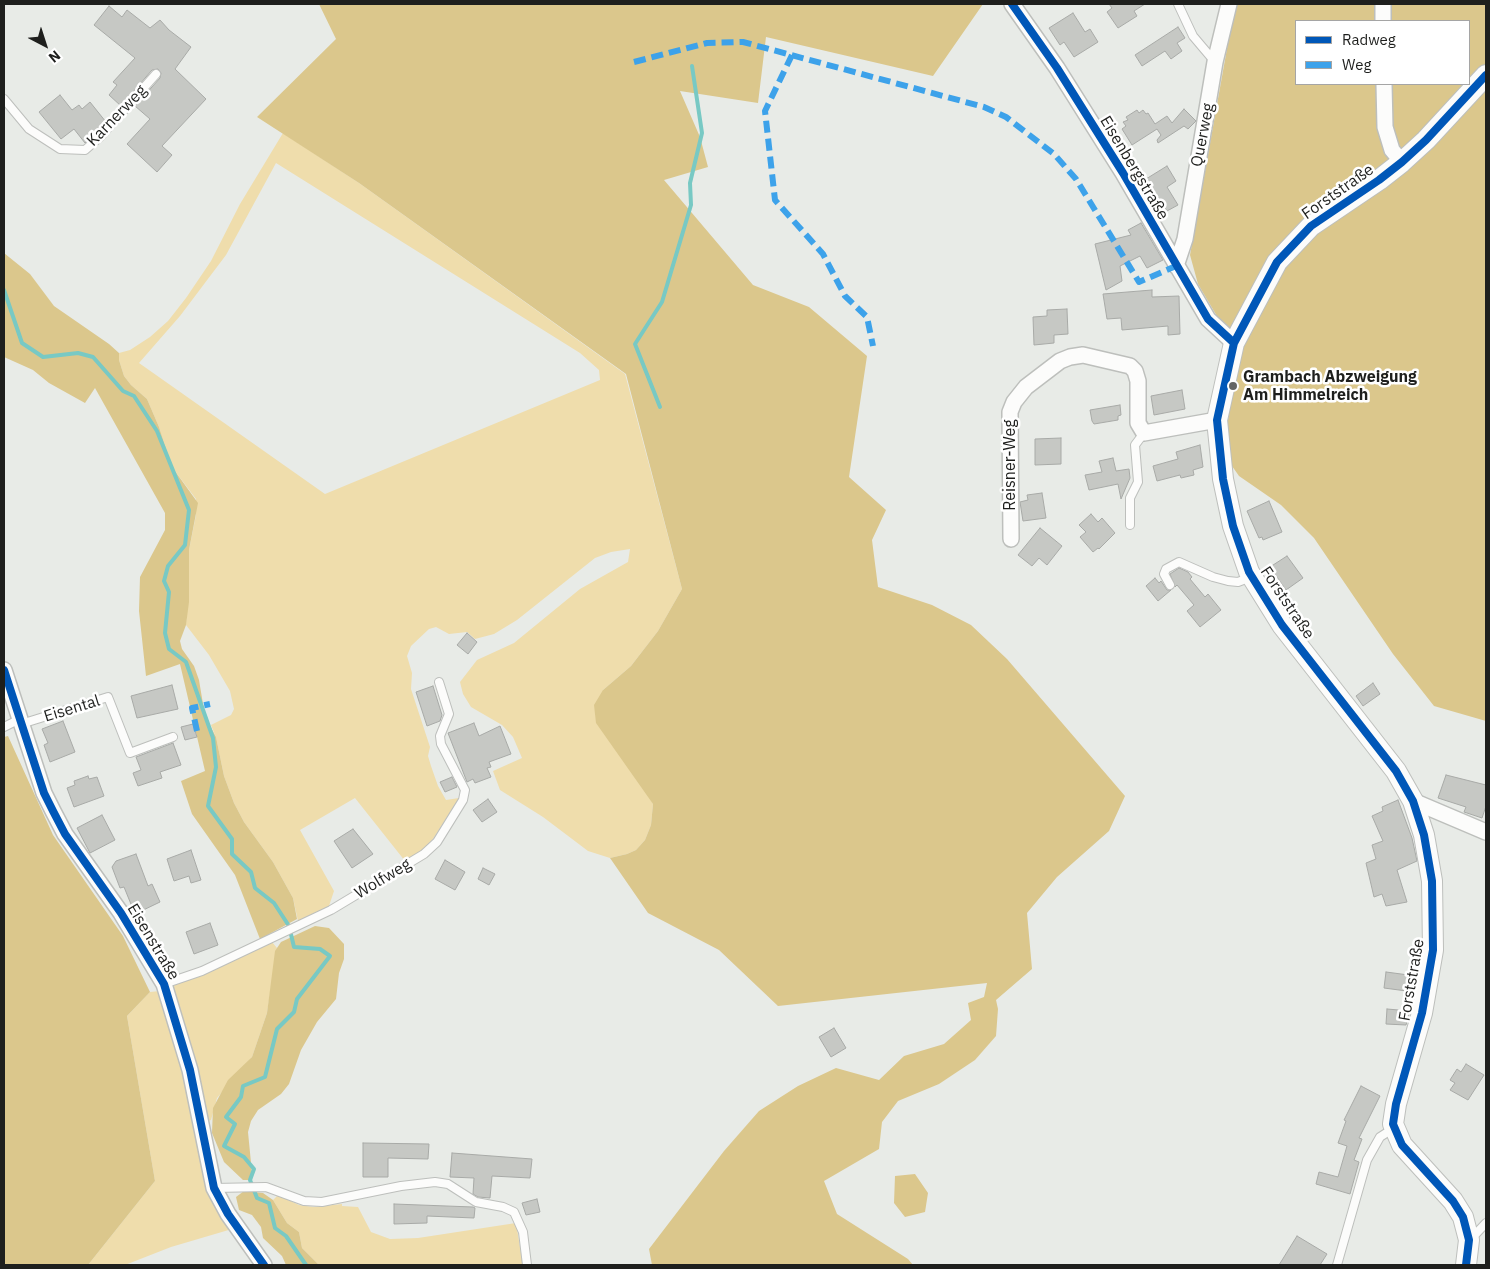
<!DOCTYPE html>
<html>
<head>
<meta charset="utf-8">
<style>
  body { margin:0 }
  #map { position:relative; width:1490px; height:1269px; overflow:hidden; background:#e8ebe7; font-family:"IBM Plex Sans",sans-serif }
  canvas { display:block }
  .frame { position:absolute; inset:0; border:5px solid #1e1f1d; pointer-events:none }
  .legend { position:absolute; left:1295px; top:20px; width:175px; height:65px; box-sizing:border-box; background:#fff; border:1px solid #a5a5a5; margin:0; padding:6px 9px; list-style:none; font-size:15px; color:#1e1f1d }
  .legend li { display:flex; align-items:center; gap:10px; height:25px }
  .legend b { width:25px; border:1px solid #a5a5a5 }
  .north { position:absolute; left:20px; top:20px; width:50px; height:50px; -webkit-text-stroke:4px #fff; paint-order:stroke; rotate:140deg; font-size:14px; font-weight:700; line-height:20px; text-align:center; color:#1e1f1d }
  .north::after { content:''; display:block; margin:auto; width:18px; height:22px; background:#1e1f1d; clip-path:polygon(50% 0,100% 100%,50% 72%,0 100%) }
</style>
</head>
<body>
<div id="map">
<canvas width="1490" height="1269"></canvas>
<div class="frame"></div>
<ul class="legend">
<li><b style="height:6px;background:#0057b8"></b>Radweg</li>
<li><b style="height:6px;background:#3da2ea"></b>Weg</li>
</ul>
<div class="north">N</div>
</div>
<script>
const c = document.querySelector('canvas').getContext('2d');
c.lineJoin = 'round';
function fillPath(path, color) { c.fillStyle = color; c.fill(path, 'evenodd'); }
const poly = rows => new Path2D(rows.map(r => 'M' + r).join(''));
function trace(path, color, width, dash) { c.strokeStyle = color; c.lineWidth = width; c.lineCap = dash ? 'butt' : 'round'; c.setLineDash(dash || []); c.stroke(path); }
function drawText(font, color, halo, rows, align = 'center') {
  c.font = font + ' "IBM Plex Sans",sans-serif'; c.lineWidth = 5; c.setLineDash([]); c.textBaseline = 'middle'; c.strokeStyle = halo; c.fillStyle = color; for (const [text, x, y, turn = 0] of rows) {
    c.save(); c.translate(x, y); c.rotate((+turn || 0) * Math.PI / 180); c.textAlign = isNaN(turn) ? turn : align; if (halo) c.strokeText(text, 0, 0); c.fillText(text, 0, 0); c.restore();
  }
}
const green = poly([
  [283,133,359,183,625,374,682,589,658,631,631,666,603,690,653,804,651,825,645,840,636,850,627,854,610,858,588,851,543,817,500,790,493,771,522,758,513,737,502,725,471,707,463,694,460,682,477,660,514,643,580,589,628,562,630,549,611,552,595,558,517,620,494,634,475,639,467,632,449,634,436,627,429,629,411,646,407,656,412,673,411,689,430,747,428,756,431,766,438,786,446,800,459,798,433,839,422,851,405,861,355,798,300,830,334,891,329,906,298,921,293,898,273,862,244,822,234,803,224,776,216,737,211,725,231,715,234,709,230,691,209,655,186,625,189,550,196,515,196,499,172,467,159,427,147,399,131,385,124,376,119,360,119,353,130,350,150,337,168,321,186,298,211,261,240,204],
  [276,163,580,353,599,370,600,380,325,494,139,363,180,316,226,255],
  [272,942,277,948,267,1013,252,1057,217,1098,211,1120,205,1122,170,987,218,968],
  [160,991,232,1229,171,1247,125,1265,88,1265,155,1181,127,1016,150,992],
  [278,1195,299,1205,314,1207,342,1204,342,1206,358,1207,371,1232,390,1239,418,1238,516,1223,523,1265,319,1265,302,1248,299,1232,287,1223,273,1200]
]);
const forest = poly([
  [319,4,983,4,933,76,766,37,758,103,680,91,700,137,708,167,664,180,753,285,809,307,867,356,849,477,886,510,872,540,878,587,932,605,971,625,1007,659,1125,796,1109,831,1057,877,1027,913,1032,969,996,1000,998,1009,996,1036,975,1060,939,1084,898,1101,882,1122,879,1149,824,1181,837,1214,908,1259,913,1265,652,1265,649,1249,724,1151,759,1111,798,1086,836,1068,879,1080,904,1056,944,1044,971,1020,968,1003,984,997,987,983,778,1006,719,950,648,913,610,858,627,854,636,850,645,840,651,825,653,804,596,723,594,705,603,690,631,666,658,631,682,589,626,374,359,183,257,117,336,39],
  [1235,4,1486,4,1486,721,1434,706,1393,654,1314,538,1281,505,1239,476,1225,456,1225,442,1231,398,1231,340,1198,284,1190,255],
  [1296,21,1469,21,1469,84,1296,84],
  [4,253,30,274,54,306,109,344,119,353,119,360,124,376,131,385,147,399,159,427,172,467,198,503,189,550,189,602,186,625,180,641,182,649,194,666,199,680,205,716,216,737,224,776,234,803,244,822,273,862,293,898,297,919,260,939,235,875,192,814,181,781,205,771,180,664,146,676,139,611,140,577,165,530,165,513,95,388,85,403,49,383,33,370,4,357],
  [8,736,53,835,123,936,150,992,127,1016,155,1181,88,1265,4,1265,4,737],
  [315,926,329,928,344,944,344,959,339,973,336,999,317,1022,301,1050,289,1084,281,1094,258,1110,251,1121,248,1132,252,1173,249,1180,243,1180,224,1162,212,1133,213,1108,228,1080,252,1057,267,1013,275,951,281,942],
  [915,1174,928,1193,925,1212,905,1217,894,1203,895,1176],
  [244,1191,263,1193,273,1200,287,1223,299,1232,302,1248,319,1265,286,1265,282,1256,263,1238,261,1227,252,1215,239,1210,236,1197]
]);
const stream = poly([
  [4,290,22,343,43,357,78,353,93,357,123,391,134,396,157,431,189,510,185,545,168,566,164,581,169,592,165,633,169,649,186,662,213,738,216,767,208,806,232,839,232,854,251,872,255,888,274,903,289,926,294,947,320,949,330,956,297,999,294,1012,277,1029,265,1077,243,1086,241,1097,226,1117,235,1124,224,1146,244,1157,254,1169,250,1180,257,1198,269,1203,275,1228,286,1236,306,1265],
  [660,407,635,344,662,302,691,205,690,183,702,133,692,66]
]);
const building = poly([
  [1109,4,1145,4,1134,11,1137,16,1118,28,1107,12,1112,8,1109,4],
  [109,6,122,17,127,10,150,28,160,20,169,30,191,47,175,69,206,99,162,146,172,155,157,172,127,144,150,119,135,106,160,78,161,73,158,69,152,70,121,106,109,95,117,85,113,82,135,58,94,25,109,6],
  [1073,13,1085,32,1090,29,1098,42,1074,57,1064,42,1060,45,1049,28,1073,13],
  [1178,27,1185,38,1177,43,1182,51,1171,59,1165,51,1142,66,1135,55,1178,27],
  [60,95,72,110,79,105,82,109,90,102,106,122,85,143,74,129,61,139,39,112,60,95],
  [1184,109,1196,121,1188,129,1184,126,1158,143,1157,140,1161,135,1157,129,1132,145,1122,129,1126,126,1123,122,1128,120,1126,117,1137,110,1139,113,1143,110,1146,114,1148,113,1155,124,1167,116,1172,123,1184,109],
  [1167,166,1176,181,1167,187,1178,205,1167,211,1146,179,1167,166],
  [1141,223,1163,260,1147,268,1140,256,1120,266,1122,281,1106,290,1095,244,1131,235,1128,230,1141,223],
  [1152,290,1152,297,1179,296,1180,334,1168,335,1168,326,1122,330,1121,318,1107,319,1103,294,1152,290],
  [1067,309,1068,334,1054,335,1054,343,1034,345,1033,317,1047,316,1047,310,1067,309],
  [1182,390,1185,409,1154,415,1151,396,1182,390],
  [1120,405,1121,415,1118,416,1118,420,1094,424,1092,421,1090,410,1120,405],
  [1061,438,1061,464,1035,465,1035,439,1061,438],
  [1200,445,1203,467,1193,470,1194,475,1181,478,1180,475,1157,481,1153,466,1178,459,1176,452,1200,445],
  [1113,458,1116,471,1129,469,1130,478,1121,499,1118,484,1089,490,1085,475,1102,472,1099,461,1113,458],
  [1042,493,1046,518,1023,521,1020,502,1028,500,1027,495,1042,493],
  [1269,501,1282,532,1263,540,1262,537,1259,538,1247,511,1269,501],
  [1091,514,1098,522,1102,518,1115,533,1099,549,1098,548,1093,552,1080,537,1086,532,1079,525,1091,514],
  [1040,528,1062,546,1047,565,1039,558,1032,566,1018,555,1040,528],
  [1287,556,1303,578,1286,590,1270,567,1287,556],
  [1179,568,1188,572,1192,577,1190,579,1205,597,1208,594,1221,610,1200,627,1187,611,1194,605,1177,585,1175,587,1170,574,1179,568],
  [1155,578,1159,583,1161,581,1167,590,1171,590,1158,601,1146,586,1155,578],
  [467,633,477,642,468,654,457,645,467,633],
  [1373,683,1380,694,1363,706,1356,696,1373,683],
  [172,685,178,709,137,718,131,696,172,685],
  [433,686,442,715,440,721,427,726,416,692,433,686],
  [63,721,75,752,50,762,44,745,48,743,42,729,63,721],
  [474,723,479,736,500,726,511,754,489,762,491,767,487,768,491,777,475,783,473,779,467,782,448,733,474,723],
  [193,724,197,737,185,740,181,727,193,724],
  [173,743,181,765,160,772,162,778,138,786,133,773,141,770,136,757,173,743],
  [1446,775,1486,785,1486,806,1482,818,1464,812,1466,807,1438,798,1446,775],
  [88,776,89,779,97,777,104,796,74,807,67,788,75,785,74,781,88,776],
  [452,777,457,787,445,792,440,782,452,777],
  [488,799,497,812,482,822,473,810,488,799],
  [1398,800,1412,838,1417,861,1397,870,1407,902,1386,906,1382,894,1374,897,1366,863,1376,859,1372,845,1383,841,1372,816,1383,811,1382,807,1398,800],
  [102,815,115,840,90,853,77,828,102,815],
  [353,829,373,854,352,868,334,841,353,829],
  [191,850,201,880,191,883,189,876,174,881,167,859,191,850],
  [136,854,148,886,152,884,160,902,135,914,124,887,120,888,112,867,116,861,136,854],
  [445,860,465,872,455,890,435,879,445,860],
  [483,868,495,874,489,885,478,879,483,868],
  [210,923,218,945,194,954,186,932,210,923],
  [1386,972,1416,976,1414,992,1384,988,1386,972],
  [1387,1009,1410,1011,1406,1025,1386,1024,1387,1009],
  [834,1028,846,1048,831,1057,819,1037,834,1028],
  [1466,1064,1484,1075,1468,1100,1450,1090,1455,1083,1450,1080,1457,1069,1461,1072,1466,1064],
  [1361,1086,1380,1096,1359,1138,1362,1139,1354,1160,1359,1162,1350,1194,1316,1184,1319,1172,1338,1177,1347,1146,1338,1143,1346,1121,1344,1120,1361,1086],
  [363,1143,429,1144,428,1159,388,1158,388,1177,363,1177,363,1143],
  [452,1153,532,1159,530,1178,492,1176,490,1198,478,1197,473,1194,474,1178,450,1177,452,1153],
  [537,1199,540,1212,526,1215,522,1203,537,1199],
  [394,1204,473,1207,475,1208,474,1218,427,1216,427,1223,394,1224,394,1204],
  [1297,1236,1327,1254,1320,1265,1279,1265,1297,1236]
]);
const service = poly([
  [1178,4,1193,36,1215,62],
  [4,99,29,129,60,149,85,150,101,136,156,74],
  [1130,525,1130,498,1138,482,1135,445,1144,433],
  [1170,585,1164,574,1166,569,1179,562,1213,577,1228,581,1238,582,1251,577],
  [21,724,108,697,130,753,173,737],
  [4,727,20,719],
  [164,984,202,971,331,910,424,854,437,842,463,800,465,790,441,744,440,736,449,714,439,682],
  [214,1188,266,1187,304,1201,322,1202,401,1186,435,1182,448,1184,476,1202,503,1207,514,1212,523,1232,527,1265],
  [1470,1240,1486,1223],
  [1337,1265,1367,1160,1380,1137,1394,1128]
]);
const minor = poly([
  [1012,4,1057,68,1123,173,1208,319,1234,343],
  [1383,4,1383,21],
  [1384,84,1385,127,1392,150,1402,162],
  [1176,266,1185,239,1215,62,1229,4],
  [1011,539,1010,412,1014,402,1026,387,1060,361,1070,357,1083,355,1130,366,1135,371,1138,381,1138,423,1144,433,1217,420],
  [4,670,44,793,53,811,65,834,121,913,164,984,190,1070,214,1188,228,1214,264,1265],
  [1413,801,1486,832]
]);
const tertiary = poly([
  [1466,1265,1469,1240,1463,1217,1453,1201,1402,1145,1393,1124,1396,1104,1422,1013,1433,950,1432,881,1424,835,1413,801,1396,771,1282,625,1249,572,1233,526,1223,479,1217,420,1234,343,1277,262,1311,226,1379,180,1402,162,1426,140,1486,75]
]);
const quiet = poly([
  [792,55,765,111,775,200,823,254,845,296,867,317,873,346],
  [634,62,707,43,743,42,984,107,1006,117,1054,154,1076,179,1139,282,1176,266],
  [197,731,192,708,210,704]
]);
const cycleway = poly([
  [1012,4,1057,68,1123,173,1208,319,1234,343],
  [4,670,44,793,53,811,65,834,121,913,164,984,190,1070,214,1188,228,1214,264,1265],
  [1466,1265,1469,1240,1463,1217,1453,1201,1402,1145,1393,1124,1396,1104,1422,1013,1433,950,1432,881,1424,835,1413,801,1396,771,1282,625,1249,572,1233,526,1223,479,1217,420,1234,343,1277,262,1311,226,1379,180,1402,162,1426,140,1486,75]
]);
const markers = [
  [1233,386,5,"#656664"]
];
const streetNames = [
  ["Karnerweg",117,116,-46],
  ["Querweg",1203,135,-79],
  ["Eisenbergstraße",1134,168,59],
  ["Forststraße",1338,192,-35],
  ["Reisner-Weg",1010,465,-90],
  ["Forststraße",1287,603,56],
  ["Eisental",72,709,-17],
  ["Wolfweg",383,879,-31],
  ["Eisenstraße",153,942,59],
  ["Forststraße",1412,980,-80]
];
const poiNames = [
  ["Grambach Abzweigung",1243,377],
  ["Am Himmelreich",1243,395]
];
fillPath(green, '#efddac');
fillPath(forest, '#dbc78c');
trace(stream, '#78c9c4', 4);
fillPath(building, '#c6c8c4');
trace(building, '#a8aaa7', 1);
trace(service, '#bdbfbc', 10);
trace(minor, '#bdbfbc', 18);
trace(tertiary, '#bdbfbc', 22);
trace(service, '#fcfcfb', 8);
trace(minor, '#fcfcfb', 15);
trace(tertiary, '#fcfcfb', 20);
trace(quiet, '#3da2ea', 6, [12, 6]);
trace(cycleway, '#0057b8', 8);
for (const [x, y, r, color] of markers) { const dot = new Path2D(); dot.arc(x, y, r, 0, 2 * Math.PI); c.fillStyle = color; c.fill(dot); trace(dot, '#fff', 2); }
drawText('16px', '#1e1f1d', '#fff', streetNames);
drawText('bold 16px', '#1e1f1d', '#fff', poiNames, 'left');
</script>
</body>
</html>
